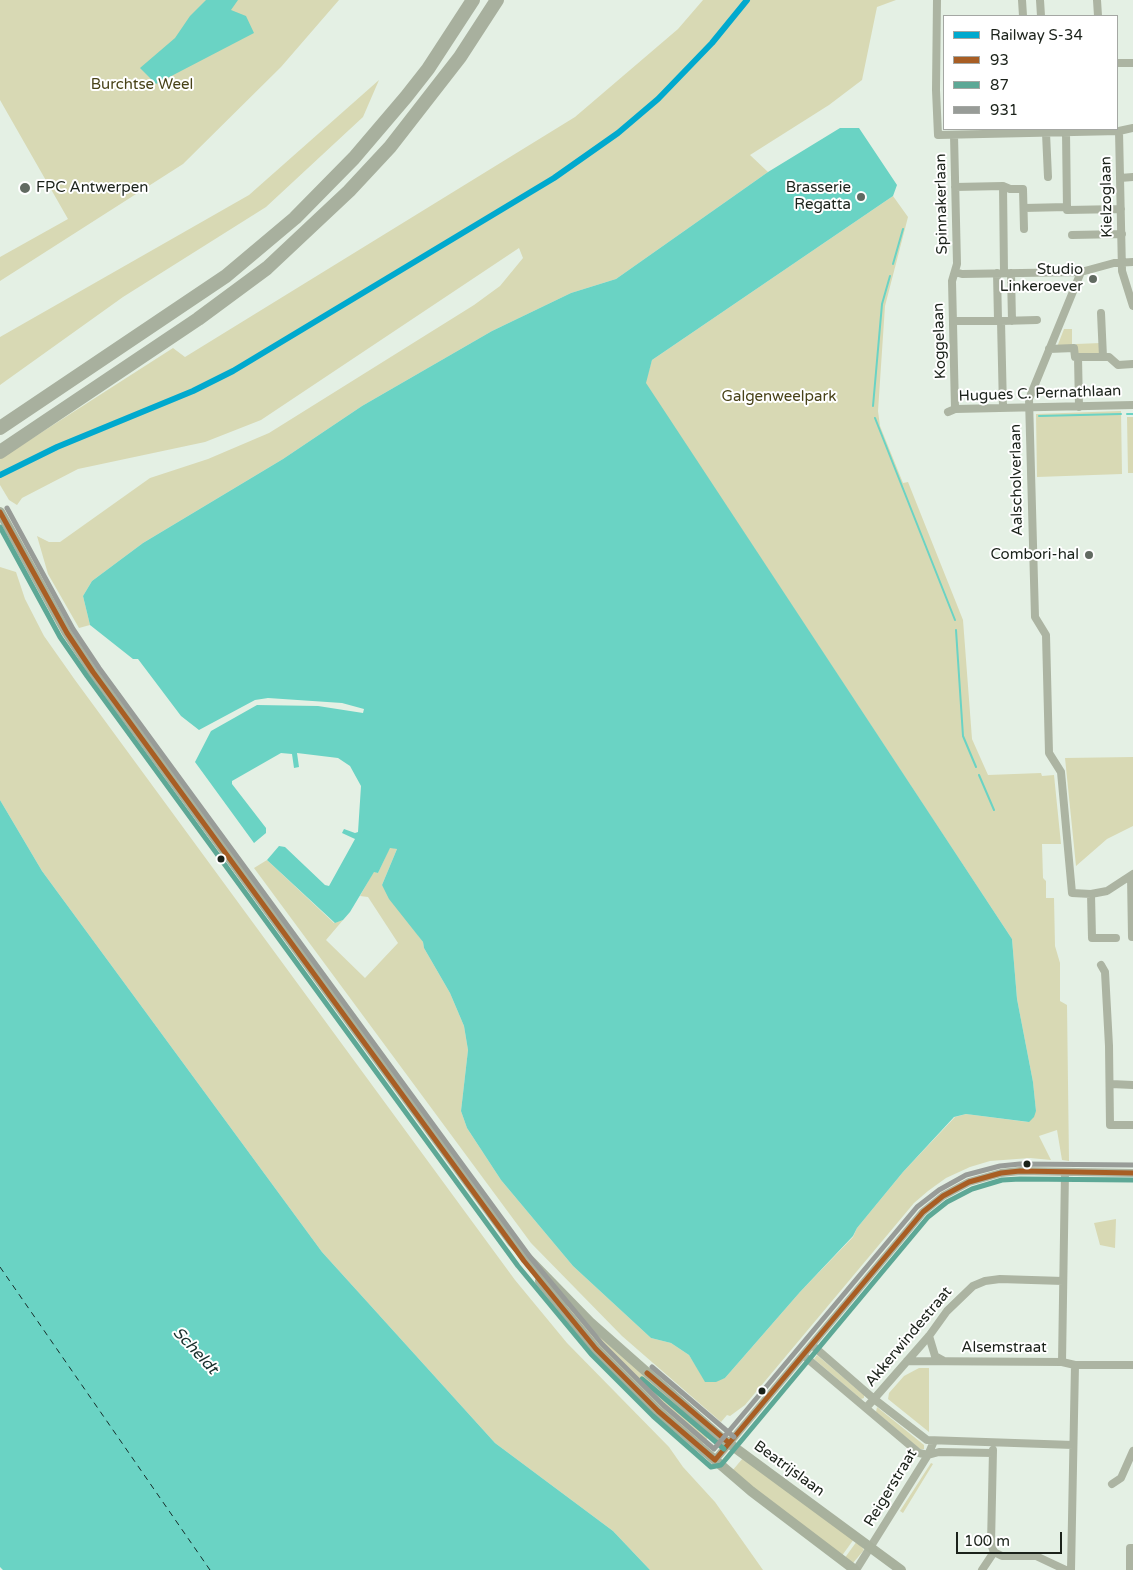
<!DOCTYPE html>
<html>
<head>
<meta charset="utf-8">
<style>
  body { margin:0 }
  #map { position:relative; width:1133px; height:1570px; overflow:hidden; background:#e4f0e4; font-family:"Varela Round",sans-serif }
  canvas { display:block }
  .legend { position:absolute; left:943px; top:15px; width:175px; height:115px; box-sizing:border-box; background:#fff; border:1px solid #a4a7a3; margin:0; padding:6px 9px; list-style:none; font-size:15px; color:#1b221a }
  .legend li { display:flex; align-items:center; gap:10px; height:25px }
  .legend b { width:25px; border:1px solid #a4a7a3 }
  .scale { position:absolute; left:956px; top:1532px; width:106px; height:22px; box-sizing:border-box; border:2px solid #1b221a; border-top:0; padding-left:6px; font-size:15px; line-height:18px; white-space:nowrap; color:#1b221a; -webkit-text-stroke:4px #fff; paint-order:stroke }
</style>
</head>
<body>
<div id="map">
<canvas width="1133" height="1570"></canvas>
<ul class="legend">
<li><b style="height:6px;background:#00a9ce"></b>Railway S-34</li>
<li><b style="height:6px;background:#a85e24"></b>93</li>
<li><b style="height:6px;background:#5da896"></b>87</li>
<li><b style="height:6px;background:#989c98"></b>931</li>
</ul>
<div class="scale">100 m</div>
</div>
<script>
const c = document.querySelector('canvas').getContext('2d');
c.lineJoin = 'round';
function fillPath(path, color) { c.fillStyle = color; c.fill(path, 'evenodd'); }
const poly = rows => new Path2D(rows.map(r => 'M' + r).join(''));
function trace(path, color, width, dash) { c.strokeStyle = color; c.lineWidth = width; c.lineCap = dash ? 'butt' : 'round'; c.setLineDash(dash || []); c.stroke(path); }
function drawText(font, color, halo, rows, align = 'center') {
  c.font = font + ' "Varela Round",sans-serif'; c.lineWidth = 4; c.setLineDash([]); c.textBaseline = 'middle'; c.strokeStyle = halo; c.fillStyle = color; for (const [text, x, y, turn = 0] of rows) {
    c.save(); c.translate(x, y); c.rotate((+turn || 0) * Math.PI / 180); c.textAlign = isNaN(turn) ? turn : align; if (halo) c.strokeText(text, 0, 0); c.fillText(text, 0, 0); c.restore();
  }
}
const green = poly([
  [0,0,339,0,281,67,183,164,0,281,0,257,68,219,0,100],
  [703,0,896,0,877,7,862,80,829,105,750,155,768,172,616,279,571,293,492,331,362,406,283,459,143,543,92,581,83,596,90,625,79,628,48,574,37,536,49,542,60,542,150,478,208,459,269,433,474,305,500,286,523,258,519,248,261,420,205,442,78,469,22,498,17,505,9,500,0,485,0,459,173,348,185,357,575,117,678,29],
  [379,80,363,117,266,207,123,297,0,385,0,337,249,195],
  [893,196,908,217,885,306,878,411,880,426,903,483,908,482,963,620,972,739,988,775,1041,773,1042,776,1054,775,1061,844,1042,844,1043,878,1046,881,1046,898,1054,898,1055,946,1060,963,1060,1001,1067,1005,1069,1161,1062,1160,1057,1130,1039,1136,1051,1160,1030,1158,990,1161,970,1167,946,1178,928,1191,914,1203,745,1405,730,1416,727,1415,721,1422,622,1336,531,1243,254,868,267,860,334,923,343,920,326,940,365,978,398,943,368,897,360,896,374,871,378,873,390,847,397,849,382,885,423,942,424,948,450,993,464,1026,468,1050,461,1111,467,1128,501,1180,573,1266,651,1338,671,1343,689,1355,706,1382,725,1378,800,1292,853,1237,857,1228,903,1172,955,1117,966,1114,1028,1122,1036,1111,1033,1082,1017,999,1012,939,645,383,652,360],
  [1064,329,1072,329,1072,347,1057,347],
  [1101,343,1101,355,1076,355,1076,344],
  [1121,411,1122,474,1037,477,1036,414],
  [1127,417,1133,417,1133,473,1128,473],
  [0,567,16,572,25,599,44,636,75,680,515,1280,567,1343,669,1447,683,1467,715,1502,763,1570,650,1570,613,1531,495,1443,322,1252,42,871,0,800],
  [1133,757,1133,826,1107,839,1076,866,1065,758],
  [1116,1219,1115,1248,1100,1245,1094,1223],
  [553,1289,712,1433,701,1446,604,1352],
  [817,1355,864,1395,864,1398,861,1399,814,1359],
  [919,1368,929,1368,929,1432,888,1399,889,1393,904,1376],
  [877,1407,924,1445,924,1449,920,1449,876,1412],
  [743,1458,854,1539,841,1557,732,1471],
  [931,1463,933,1464,903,1513,900,1511],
  [857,1541,864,1550,853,1563,844,1559]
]);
const water = poly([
  [206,0,238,0,231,10,246,16,254,33,156,84,140,68,175,38,190,16],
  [840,128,859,128,897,185,893,196,652,360,646,383,1012,939,1017,999,1033,1082,1036,1111,1034,1117,1029,1122,966,1114,954,1117,903,1172,857,1228,853,1236,800,1292,725,1378,716,1382,705,1382,689,1355,671,1343,651,1338,573,1266,501,1180,467,1128,461,1111,468,1050,464,1026,450,993,424,948,423,942,389,899,382,885,397,849,390,848,378,873,374,872,350,912,343,920,335,923,267,860,279,846,285,847,325,885,329,886,355,839,342,833,344,829,355,833,358,832,361,786,350,766,338,758,297,753,299,767,294,768,292,754,281,753,232,781,232,784,266,828,266,833,254,843,195,762,211,731,257,705,318,706,363,713,364,709,342,703,268,698,255,700,199,730,181,716,138,659,133,659,90,625,83,596,92,581,143,543,283,459,362,406,492,331,571,293,616,279,768,172],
  [0,800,42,871,322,1252,495,1443,613,1531,650,1570,3,1570,0,1567]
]);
const stream = poly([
  [893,264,903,229],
  [873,406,882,304,890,276],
  [1127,414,1133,414],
  [1039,416,1121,414],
  [875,418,955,620],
  [956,630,963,736,976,767],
  [979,775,994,810]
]);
const ferry = poly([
  [0,1267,210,1570]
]);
const street = poly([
  [937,0,936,90,938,135,1119,131,1133,128],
  [1022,0,1023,16],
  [1040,0,1041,16],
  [1097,0,1098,16],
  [1117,63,1133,63],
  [1119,131,1122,271,1133,306],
  [1066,132,1067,210,1121,209],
  [1046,133,1048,177],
  [954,135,957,264,952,281,955,409],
  [1120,178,1133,177],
  [1003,186,1004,273],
  [955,187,1003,186,1010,189,1023,189,1024,229],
  [1024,208,1067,207],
  [1072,235,1122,234],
  [955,272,962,274,1081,272,1114,263,1133,262],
  [1081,272,1029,399,1035,617,1046,635,1049,753,1061,772,1072,893,1091,894],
  [997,273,998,320],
  [1011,273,1012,321],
  [1101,313,1103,357,1109,357,1118,365,1133,364],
  [953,321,1001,321],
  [1049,349,1074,348,1075,357,1078,357],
  [1079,407,1078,357,1103,357],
  [1003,408,1001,321,1037,320],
  [948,412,955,409,1133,405],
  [1131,876,1132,937],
  [1116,938,1092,938,1091,894,1107,891,1133,874],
  [1101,965,1105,972,1109,1046,1110,1125,1133,1125],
  [1111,1084,1133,1085],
  [1065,1172,1062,1362,1075,1365,1071,1570],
  [929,1336,935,1356,944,1361],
  [812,1345,874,1399,927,1440,1073,1445],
  [803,1355,919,1453,928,1455,939,1452,993,1453],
  [907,1361,1062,1362],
  [1075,1365,1133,1365],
  [866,1408,929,1336,947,1311,973,1286,985,1281,1000,1279,1063,1281],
  [715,1460,923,1212,943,1196,969,1182,1001,1173,1020,1171,1133,1173],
  [1112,1484,1121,1478,1133,1451],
  [994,1552,1002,1556,1036,1556,1066,1570],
  [856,1570,928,1455,934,1441],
  [982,1570,994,1552,991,1544,993,1450],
  [1130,1570,1130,1548,1133,1548]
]);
const secondary = poly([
  [0,512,67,633,93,672,512,1242,590,1322,719,1436,901,1570],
  [540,1281,596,1349,658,1411,751,1491,855,1570]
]);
const highway = poly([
  [0,428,226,276,295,218,354,158,406,97,428,69,473,0],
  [0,452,198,319,267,268,349,191,390,147,460,57,497,0]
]);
const bus1 = poly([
  [0,512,67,633,93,672,524,1261,596,1349,658,1411,715,1460,923,1212,943,1196,969,1182,1001,1173,1020,1171,1133,1173],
  [647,1373,729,1443]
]);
const bus2 = poly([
  [0,527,60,637,87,676,518,1266,591,1354,653,1416,711,1467,721,1465,928,1217,947,1202,972,1189,1002,1180,1020,1179,1133,1180],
  [642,1379,724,1449]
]);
const bus3 = poly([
  [7,508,73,629,99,668,530,1257,602,1344,663,1405,714,1449,917,1207,939,1190,966,1175,1000,1166,1020,1164,1133,1165],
  [652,1367,734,1437]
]);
const rail1 = poly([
  [0,475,57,447,193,391,233,371,554,178,618,133,658,99,712,43,747,0]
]);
const markers = [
  [25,188,6,"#616a61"],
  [861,197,5,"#616a61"],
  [1093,279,5,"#616a61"],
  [1089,555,5,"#616a61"],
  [221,859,4.5,"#1b221a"],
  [1027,1164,4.5,"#1b221a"],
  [762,1391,4.5,"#1b221a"]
];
const parkNames = [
  ["Burchtse Weel",142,85],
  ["Galgenweelpark",779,397]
];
const poiNames = [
  ["FPC Antwerpen",36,188,"left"],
  ["Brasserie",851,188],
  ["Regatta",851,205],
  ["Studio",1083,270],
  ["Linkeroever",1083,287],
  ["Combori-hal",1079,555]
];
const streetNames = [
  ["Kielzoglaan",1107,197,-91],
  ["Spinnakerlaan",942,204,-91],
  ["Koggelaan",940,341,-92],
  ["Hugues C. Pernathlaan",1040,394,-2],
  ["Aalscholverlaan",1017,480,-91],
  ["Akkerwindestraat",909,1337,-50],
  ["Alsemstraat",1004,1348],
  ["Beatrijslaan",789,1469,36],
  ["Reigerstraat",891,1488,-59]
];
const waterNames = [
  ["Scheldt",195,1351,47]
];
fillPath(green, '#d8d9b4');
fillPath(water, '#6ad3c4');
trace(stream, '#6ad3c4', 2);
trace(ferry, '#172e2b', 1, [6, 5]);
trace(street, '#acb4a2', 8);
trace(secondary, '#a8b19d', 10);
trace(highway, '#a8b09e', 14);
trace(bus1, '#a85e24', 5);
trace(bus2, '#5da896', 5);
trace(bus3, '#989c98', 5);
trace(rail1, '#00a9ce', 6);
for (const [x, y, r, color] of markers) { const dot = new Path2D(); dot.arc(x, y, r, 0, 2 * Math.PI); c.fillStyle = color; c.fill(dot); trace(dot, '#fff', 2); }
drawText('15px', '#484218', '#fff', parkNames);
drawText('15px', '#1b221a', '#fff', poiNames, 'right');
drawText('15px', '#1b221a', '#fff', streetNames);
drawText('italic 16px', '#172e2b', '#fff', waterNames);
</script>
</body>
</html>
